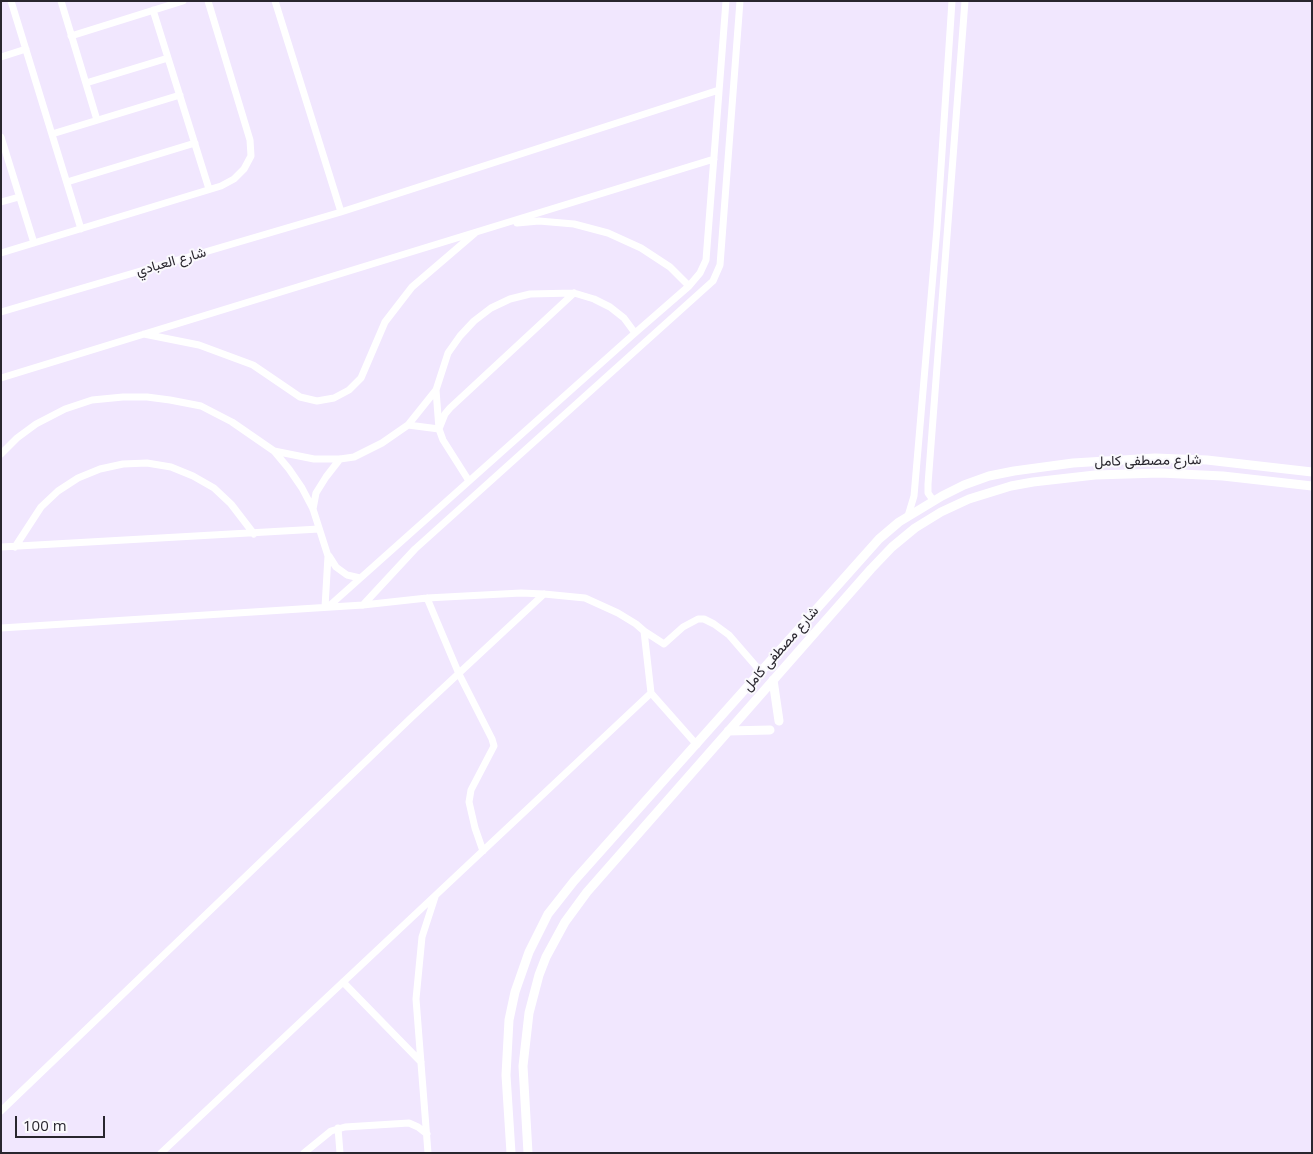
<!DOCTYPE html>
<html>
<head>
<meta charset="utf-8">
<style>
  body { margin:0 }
  #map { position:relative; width:1313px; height:1154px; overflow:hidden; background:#f1e7fe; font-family:"Open Sans",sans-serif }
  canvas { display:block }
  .frame { position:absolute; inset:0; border:2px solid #29262e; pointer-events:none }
  .scale { position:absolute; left:15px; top:1116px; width:90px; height:22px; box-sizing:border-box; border:2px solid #29262e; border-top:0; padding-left:6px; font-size:15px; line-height:18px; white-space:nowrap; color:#29262e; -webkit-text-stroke:4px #faf9fd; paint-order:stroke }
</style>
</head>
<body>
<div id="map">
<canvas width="1313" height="1154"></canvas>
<div class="frame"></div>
<div class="scale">100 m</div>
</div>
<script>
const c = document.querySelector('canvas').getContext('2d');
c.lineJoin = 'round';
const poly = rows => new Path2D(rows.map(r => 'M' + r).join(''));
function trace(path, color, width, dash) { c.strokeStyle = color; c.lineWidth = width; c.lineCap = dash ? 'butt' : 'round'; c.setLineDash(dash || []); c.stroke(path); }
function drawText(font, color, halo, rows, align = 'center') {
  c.font = font + ' "Open Sans",Vazirmatn,sans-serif'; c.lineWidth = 4; c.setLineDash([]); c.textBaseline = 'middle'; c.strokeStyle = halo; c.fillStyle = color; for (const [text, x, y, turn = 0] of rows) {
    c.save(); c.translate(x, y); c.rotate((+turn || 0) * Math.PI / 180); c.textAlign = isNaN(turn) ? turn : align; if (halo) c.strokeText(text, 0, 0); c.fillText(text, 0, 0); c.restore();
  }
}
const minor = poly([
  [11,1,81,229],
  [61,1,97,120],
  [275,1,341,212],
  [153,10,209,189],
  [71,36,183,1],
  [1,57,26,49],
  [86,83,168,58],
  [52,134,180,95],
  [1,137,34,243],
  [67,182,195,143],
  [1,202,19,197],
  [517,223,539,221,574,224,608,233,641,248,670,267,689,286],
  [1,253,221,186,234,179,244,169,251,156,250,140,208,1],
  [1,312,341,212,719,90],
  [144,334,199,345,253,365,300,397,317,401,334,398,349,390,361,378,385,322,412,287,475,233],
  [1,378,714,159],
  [408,425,439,429,445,414,450,408,574,293],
  [274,451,289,469,302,488,313,509,328,556,325,607],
  [1,454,17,438,36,424,65,409,92,400,123,397,147,397,170,400,201,406,232,422,274,451,314,459,340,459,354,457,382,443,408,425,436,390],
  [469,481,443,440,439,429,436,390,448,353,460,336,474,321,491,308,510,299,530,294,574,293,594,299,610,307,624,318,635,333],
  [933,500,928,493,928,484,965,1],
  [313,509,316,493,326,477,340,459],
  [908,516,914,496,937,228,952,1],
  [1,547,319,529],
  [15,547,41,507,58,491,78,478,100,469,123,464,147,463,171,467,193,476,214,488,231,504,254,534],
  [329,556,336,567,347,575,360,578],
  [427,598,459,674,492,739,494,746,471,790,469,802,475,828,483,851],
  [363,605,415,549,713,281,720,265,740,1],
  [328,607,635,333,689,286,700,273,706,260,726,1],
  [1,628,363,605,427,598,521,593,544,594,585,598,618,613,636,624,644,631,651,693,697,745],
  [644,631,664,644,683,627,698,619,704,619,714,624,729,635,761,672],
  [343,982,421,1062],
  [1,1111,413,716,544,594],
  [338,1128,340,1153],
  [161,1153,651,693],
  [304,1153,331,1131,345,1127,409,1123,418,1127,427,1134],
  [428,1153,416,999,422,937,435,897]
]);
const tertiary = poly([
  [773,680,779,721],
  [728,731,770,730],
  [511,1153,506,1075,509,1020,515,992,529,952,548,914,574,881,879,539,899,522,942,496,964,485,989,476,1014,471,1073,463,1155,458,1207,460,1312,472],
  [528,1153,523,1066,529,1013,539,975,546,957,565,922,587,892,871,569,892,547,915,528,941,512,969,499,1011,486,1033,482,1095,475,1160,473,1223,476,1312,486]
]);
const streetNames = [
  ["شارع العبادي",171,262,-16],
  ["شارع مصطفى كامل",1148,461,-1],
  ["شارع مصطفى كامل",781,649,-49]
];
trace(minor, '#fff', 7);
trace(tertiary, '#fff', 9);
drawText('14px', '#29262e', '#faf9fd', streetNames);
</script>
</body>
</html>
